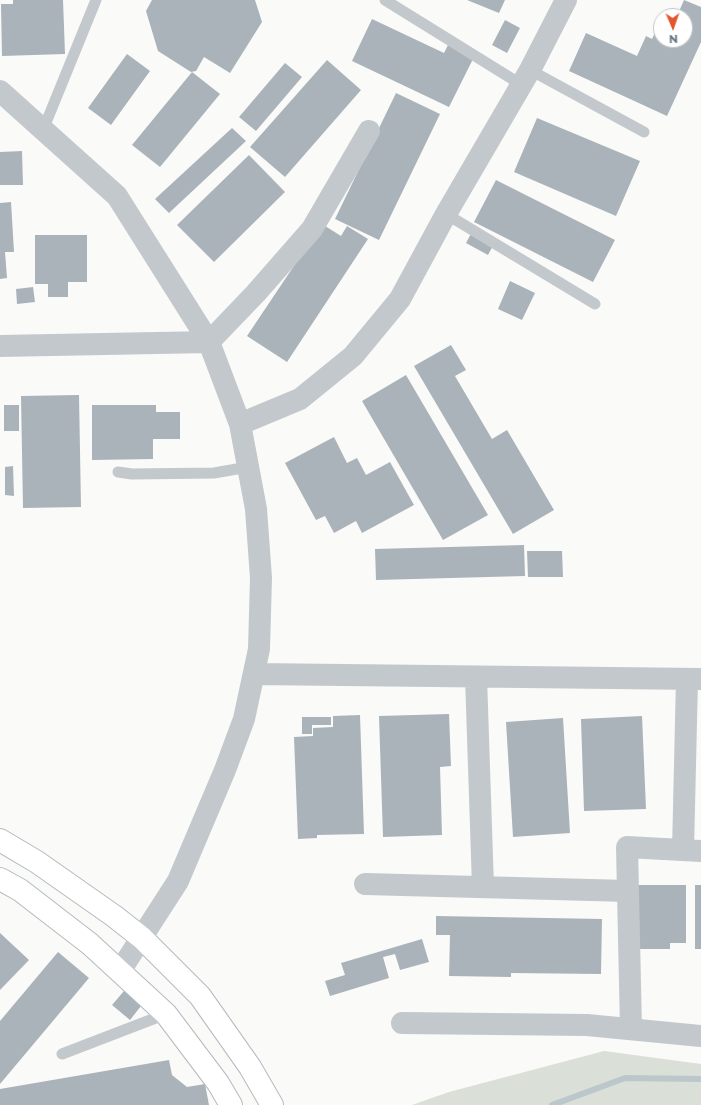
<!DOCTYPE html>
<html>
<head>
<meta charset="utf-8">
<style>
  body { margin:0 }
  #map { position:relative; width:701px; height:1105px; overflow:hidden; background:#fafaf8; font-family:Montserrat,sans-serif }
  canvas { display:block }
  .north { position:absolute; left:653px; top:8px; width:40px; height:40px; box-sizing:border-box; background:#fff; border:1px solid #c1c8cd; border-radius:50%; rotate:178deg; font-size:11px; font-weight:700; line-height:16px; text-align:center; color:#657683 }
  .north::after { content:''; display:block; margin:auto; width:14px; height:18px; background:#e4572e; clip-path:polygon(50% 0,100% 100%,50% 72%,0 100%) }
</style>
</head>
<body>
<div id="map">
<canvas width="701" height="1105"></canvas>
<div class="north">N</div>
</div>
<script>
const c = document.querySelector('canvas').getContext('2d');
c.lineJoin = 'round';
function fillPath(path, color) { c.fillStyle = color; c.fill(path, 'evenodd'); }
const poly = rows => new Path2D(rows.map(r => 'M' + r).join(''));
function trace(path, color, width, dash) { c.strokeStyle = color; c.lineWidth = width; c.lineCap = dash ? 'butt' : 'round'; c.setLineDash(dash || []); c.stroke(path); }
const green = poly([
  [604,1051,701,1064,701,1105,412,1105,449,1092]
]);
const stream = poly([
  [552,1105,625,1078,701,1079]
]);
const building = poly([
  [13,0,63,0,65,54,2,56,1,4,13,4],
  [152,0,255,0,262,22,230,73,204,57,196,71,191,72,158,51,146,11],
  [467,0,505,0,499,13],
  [684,0,701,7,701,42,667,116,569,71,586,33,637,56,646,36,652,39,661,20,661,40,685,40,685,16,677,16],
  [372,19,444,53,448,45,474,57,449,107,352,61],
  [505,20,520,28,507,53,492,45],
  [127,54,150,71,111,125,88,108],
  [327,60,361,90,285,177,250,147],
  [285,63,302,77,256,131,239,117],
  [192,72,220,94,160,167,132,145],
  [396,93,440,114,379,240,335,219],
  [537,118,640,161,616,216,514,172],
  [232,128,246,141,169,213,155,199],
  [22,151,23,185,0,185,0,152],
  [249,155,285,192,214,262,177,225],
  [496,180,615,240,593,282,474,222],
  [11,202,14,252,5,252,7,278,0,279,0,203],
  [322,224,341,236,347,226,368,239,287,362,247,336],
  [474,228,496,240,488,255,466,243],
  [35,235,87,235,87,282,68,282,68,297,48,297,48,284,35,284],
  [510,281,535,293,522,320,498,309],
  [33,287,35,302,17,304,16,289],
  [451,345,466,370,455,376,492,439,507,430,554,510,513,534,414,366],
  [406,375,488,515,443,540,362,401],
  [79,395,81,507,23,508,21,396],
  [4,405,19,405,19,431,4,431],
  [92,405,156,405,156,412,180,412,180,439,153,439,153,459,92,460],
  [334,437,347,463,357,458,366,475,390,462,414,505,362,533,356,521,334,533,325,516,316,520,285,463],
  [13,466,14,496,5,495,5,467],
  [524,545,525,576,376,580,375,549],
  [527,551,562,551,563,577,528,577],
  [449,714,451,766,440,767,442,835,383,837,379,716],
  [360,715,364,834,317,835,317,838,298,839,294,737,313,736,313,728,333,727,333,716],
  [642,716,646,809,584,811,581,719],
  [302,717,331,717,331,725,312,725,312,734,302,734],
  [563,718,570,833,513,837,506,722],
  [637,885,686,885,686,943,670,943,670,949,637,949],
  [695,885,701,885,701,949,695,949],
  [436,916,602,919,601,974,511,973,511,977,449,976,450,935,436,935],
  [0,933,29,960,0,990],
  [422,939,429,962,400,970,395,954,383,957,389,978,330,996,325,981,345,975,341,963],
  [58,952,89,978,0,1084,0,1021],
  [124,991,141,1006,130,1020,112,1005],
  [169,1060,172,1075,187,1087,205,1084,209,1105,0,1105,0,1089]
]);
const lane = poly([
  [385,0,522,85],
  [530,70,644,132],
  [43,130,96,0],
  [446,214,595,304],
  [118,472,132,474,214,473,248,467],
  [62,1054,166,1014]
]);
const street = poly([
  [0,91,117,196,209,342,240,424,256,509,261,578,259,649,244,719,225,770,178,881,120,971],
  [0,346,209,342,256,293,312,229,369,131],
  [240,424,300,399,353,356,400,299,446,214,530,70,566,0],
  [254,674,701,679],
  [476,677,483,887],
  [683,850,687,679],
  [365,884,628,891],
  [402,1023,587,1025,701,1036],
  [631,1029,627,847,701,851]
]);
const secondary = poly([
  [0,840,37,862,114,916,142,938,200,996,250,1067,272,1105],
  [0,879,20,890,90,944,166,1014,218,1083,231,1105]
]);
fillPath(green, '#dadfd7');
trace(stream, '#bbc7cb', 6);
fillPath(building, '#aab3b9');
trace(secondary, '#b3babf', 24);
trace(lane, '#c3c8cc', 11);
trace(street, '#c3c8cc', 22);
trace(secondary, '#fff', 22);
</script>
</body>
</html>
